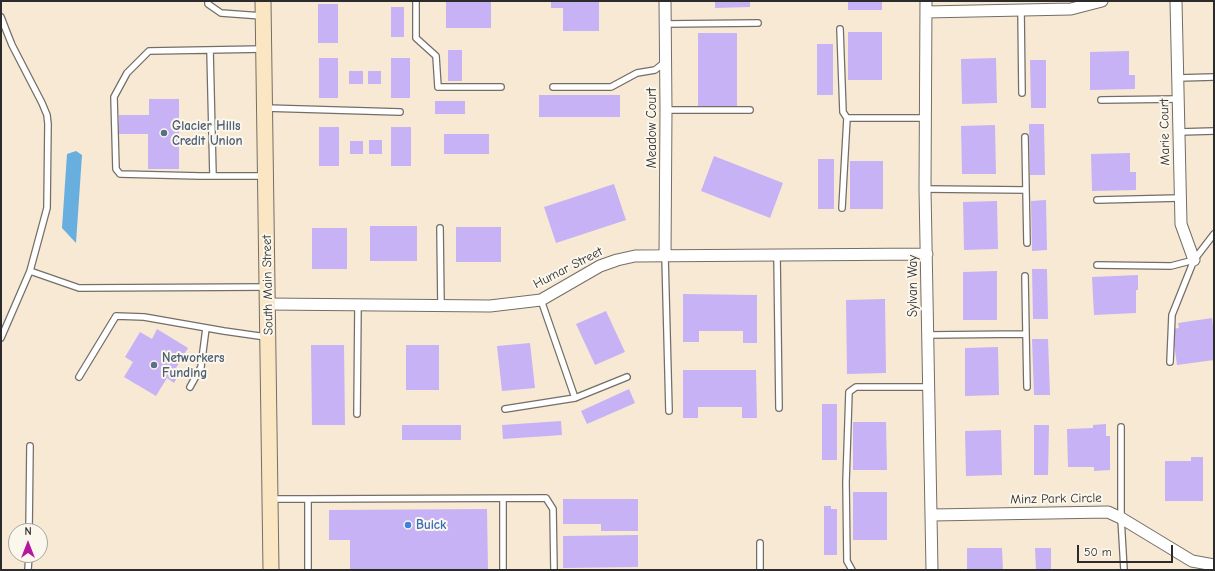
<!DOCTYPE html>
<html>
<head>
<meta charset="utf-8">
<style>
  body { margin:0 }
  #map { position:relative; width:1215px; height:571px; overflow:hidden; background:#f8e9d5; font-family:"Comic Neue",sans-serif }
  canvas { display:block }
  .frame { position:absolute; inset:0; border:2px solid #2b2b2b; pointer-events:none }
  .north { position:absolute; left:8px; top:523px; width:40px; height:40px; box-sizing:border-box; background:#fbf7ec; border:1px solid #a8a59f; border-radius:50%; rotate:0deg; font-size:11px; font-weight:700; line-height:16px; text-align:center; color:#2b2b2b }
  .north::after { content:''; display:block; margin:auto; width:14px; height:18px; background:#b5179e; clip-path:polygon(50% 0,100% 100%,50% 72%,0 100%) }
  .scale { position:absolute; left:1077px; top:545px; width:96px; height:18px; box-sizing:border-box; border:2px solid #2b2b2b; border-top:0; padding-left:5px; font-size:12px; line-height:14px; white-space:nowrap; color:#2b2b2b; -webkit-text-stroke:3px #fbf7ec; paint-order:stroke }
</style>
</head>
<body>
<div id="map">
<canvas width="1215" height="571"></canvas>
<div class="frame"></div>
<div class="north">N</div>
<div class="scale">50 m</div>
</div>
<script>
const c = document.querySelector('canvas').getContext('2d');
c.lineJoin = 'round';
function fillPath(path, color) { c.fillStyle = color; c.fill(path, 'evenodd'); }
const poly = rows => new Path2D(rows.map(r => 'M' + r).join(''));
function trace(path, color, width, dash) { c.strokeStyle = color; c.lineWidth = width; c.lineCap = dash ? 'butt' : 'round'; c.setLineDash(dash || []); c.stroke(path); }
function drawText(font, color, halo, rows, align = 'center') {
  c.font = font + ' "Comic Neue",sans-serif'; c.lineWidth = 4; c.setLineDash([]); c.textBaseline = 'middle'; c.strokeStyle = halo; c.fillStyle = color; for (const [text, x, y, turn = 0] of rows) {
    c.save(); c.translate(x, y); c.rotate((+turn || 0) * Math.PI / 180); c.textAlign = isNaN(turn) ? turn : align; if (halo) c.strokeText(text, 0, 0); c.fillText(text, 0, 0); c.restore();
  }
}
const water = poly([
  [76,151,82,155,76,243,62,228,67,154]
]);
const building = poly([
  [446,1,491,1,491,28,446,28],
  [551,1,599,1,599,31,563,31,563,8,551,8],
  [715,1,750,1,750,7,715,8],
  [848,1,882,1,882,10,848,10],
  [318,4,338,4,338,43,318,43],
  [391,7,404,7,404,37,391,37],
  [848,32,882,32,882,80,848,80],
  [698,33,737,33,737,106,698,106],
  [817,44,833,44,833,95,817,95],
  [448,50,462,50,462,81,448,81],
  [1129,51,1129,75,1135,75,1135,89,1090,90,1090,52],
  [319,58,338,58,338,98,319,98],
  [391,58,410,58,410,98,391,98],
  [996,58,997,103,962,104,961,59],
  [1030,60,1046,60,1046,108,1031,108],
  [349,71,363,71,363,84,349,84],
  [368,71,381,71,381,84,368,84],
  [539,95,620,95,620,117,539,117],
  [149,99,179,99,179,169,148,169,148,134,119,134,119,115,149,115],
  [435,101,465,101,465,114,435,114],
  [1029,124,1044,124,1045,175,1030,175],
  [995,125,996,174,962,174,961,126],
  [319,127,339,127,339,166,319,166],
  [391,127,411,127,411,166,391,166],
  [444,134,489,134,489,154,444,154],
  [369,140,382,140,382,154,369,154],
  [350,141,363,141,363,154,350,154],
  [1130,153,1130,172,1136,172,1136,190,1092,191,1091,154],
  [714,156,783,183,770,218,701,191],
  [818,159,834,159,834,209,818,209],
  [850,161,883,161,883,209,850,209],
  [614,184,626,220,556,243,544,207],
  [1046,200,1047,250,1032,251,1031,201],
  [997,201,998,249,964,250,963,202],
  [370,226,417,226,417,261,370,261],
  [456,227,501,227,501,262,456,262],
  [312,228,347,228,347,269,312,269],
  [1032,269,1047,269,1048,319,1033,319],
  [997,271,997,320,963,320,963,272],
  [1138,275,1138,290,1136,290,1136,313,1094,315,1092,277],
  [683,294,757,295,757,343,743,343,743,331,699,331,699,342,683,342],
  [885,299,886,373,847,374,846,300],
  [606,311,625,352,595,365,576,324],
  [1212,318,1214,334,1214,360,1177,365,1172,329,1179,328,1178,323],
  [157,329,188,348,176,368,181,371,174,383,167,378,156,396,124,377,133,362,125,357,140,332,152,339],
  [1032,339,1048,339,1050,395,1034,395],
  [530,343,535,388,502,391,497,346],
  [311,345,344,345,345,425,312,425],
  [406,345,439,345,439,390,406,390],
  [998,347,999,395,965,396,965,348],
  [683,370,756,370,757,418,742,418,742,407,698,407,698,418,683,418],
  [629,389,635,403,587,424,581,411],
  [822,404,837,404,837,460,822,460],
  [561,421,562,435,503,439,502,425],
  [853,422,886,422,887,470,853,470],
  [1106,424,1106,436,1110,436,1110,470,1094,471,1094,467,1068,467,1067,429,1093,428,1093,425],
  [402,425,461,425,461,440,402,440],
  [1034,425,1049,425,1048,475,1034,475],
  [1001,430,1002,475,966,476,965,431],
  [1191,457,1203,457,1203,501,1165,501,1165,461,1191,461],
  [853,492,887,492,887,540,853,540],
  [563,499,638,499,638,531,601,531,601,524,563,524],
  [824,506,831,506,831,509,837,509,837,555,824,555],
  [487,509,488,570,350,570,350,540,329,540,329,510],
  [638,535,638,567,563,568,563,536],
  [967,548,1002,548,1003,570,967,570],
  [1035,548,1051,548,1051,570,1036,570]
]);
const service = poly([
  [208,1,208,4,221,13,262,16],
  [416,1,416,38,436,56,438,87,501,87],
  [1021,10,1022,93],
  [1,17,6,30,12,45,42,103,47,115,48,124,47,208,30,271,1,338],
  [665,24,758,23],
  [840,29,843,112,847,118,925,118],
  [264,49,149,51,127,73,114,97,116,169,120,174,200,176,264,176],
  [210,50,213,176],
  [1178,78,1214,77],
  [553,87,611,87,637,73,655,70,665,62],
  [1101,100,1178,99],
  [265,108,400,112],
  [666,110,750,110],
  [1179,132,1214,131],
  [1025,137,1027,243],
  [925,189,1026,190],
  [1097,200,1180,198],
  [842,208,847,118],
  [440,228,441,306],
  [777,255,779,408],
  [665,256,669,411],
  [1097,265,1171,266,1194,260],
  [30,271,79,288,266,287],
  [541,300,575,398,627,377],
  [1026,334,1027,387],
  [927,335,1026,334,1025,276],
  [1170,362,1172,315,1194,260,1214,234],
  [79,377,116,316,144,317,224,331,266,337],
  [190,387,201,367,206,328],
  [505,409,575,398],
  [357,414,358,305],
  [1121,427,1121,518,1124,570],
  [271,499,308,499,308,570],
  [308,499,546,498,553,509,554,570],
  [503,499,503,570],
  [29,531,30,446],
  [760,543,760,570],
  [28,570,29,555],
  [852,570,847,561,846,482,849,392,856,387,929,387]
]);
const minor = poly([
  [665,1,666,110,665,256],
  [926,1,925,189,932,570],
  [1176,1,1181,224,1194,260],
  [926,12,1071,9,1102,1],
  [268,304,490,306,541,300,600,266,617,260,635,256,927,254],
  [932,515,1108,512,1121,518,1192,561,1214,565]
]);
const secondary = poly([
  [263,1,271,570]
]);
const markers = [
  [164,133,4,"#5c6f8a"],
  [154,365,4,"#5c6f8a"],
  [408,525,4,"#3f7fe0"]
];
const serviceNames = [
  ["Glacier Hills",172,126],
  ["Credit Union",172,141],
  ["Networkers",162,358],
  ["Funding",162,373]
];
const streetNames = [
  ["Meadow Court",652,128,-90],
  ["Marie Court",1165,132,-91],
  ["Humar Street",568,268,-27],
  ["South Main Street",268,285,-91],
  ["Sylvan Way",913,286,-90],
  ["Minz Park Circle",1056,499,-1]
];
const shopNames = [
  ["Buick",416,525]
];
fillPath(water, '#68aede');
fillPath(building, '#c6b2f4');
trace(service, '#736e66', 8);
trace(minor, '#736e66', 13);
trace(secondary, '#736e66', 17);
trace(service, '#fff', 5.5);
trace(minor, '#fff', 11);
trace(secondary, '#fbe6c4', 15);
for (const [x, y, r, color] of markers) { const dot = new Path2D(); dot.arc(x, y, r, 0, 2 * Math.PI); c.fillStyle = color; c.fill(dot); trace(dot, '#fbf7ec', 1.5); }
drawText('bold 13px', '#4e5e75', '#fbf7ec', serviceNames, 'left');
drawText('13px', '#2b2b2b', '#fbf7ec', streetNames);
drawText('bold 13px', '#366cbe', '#fbf7ec', shopNames, 'left');
</script>
</body>
</html>
